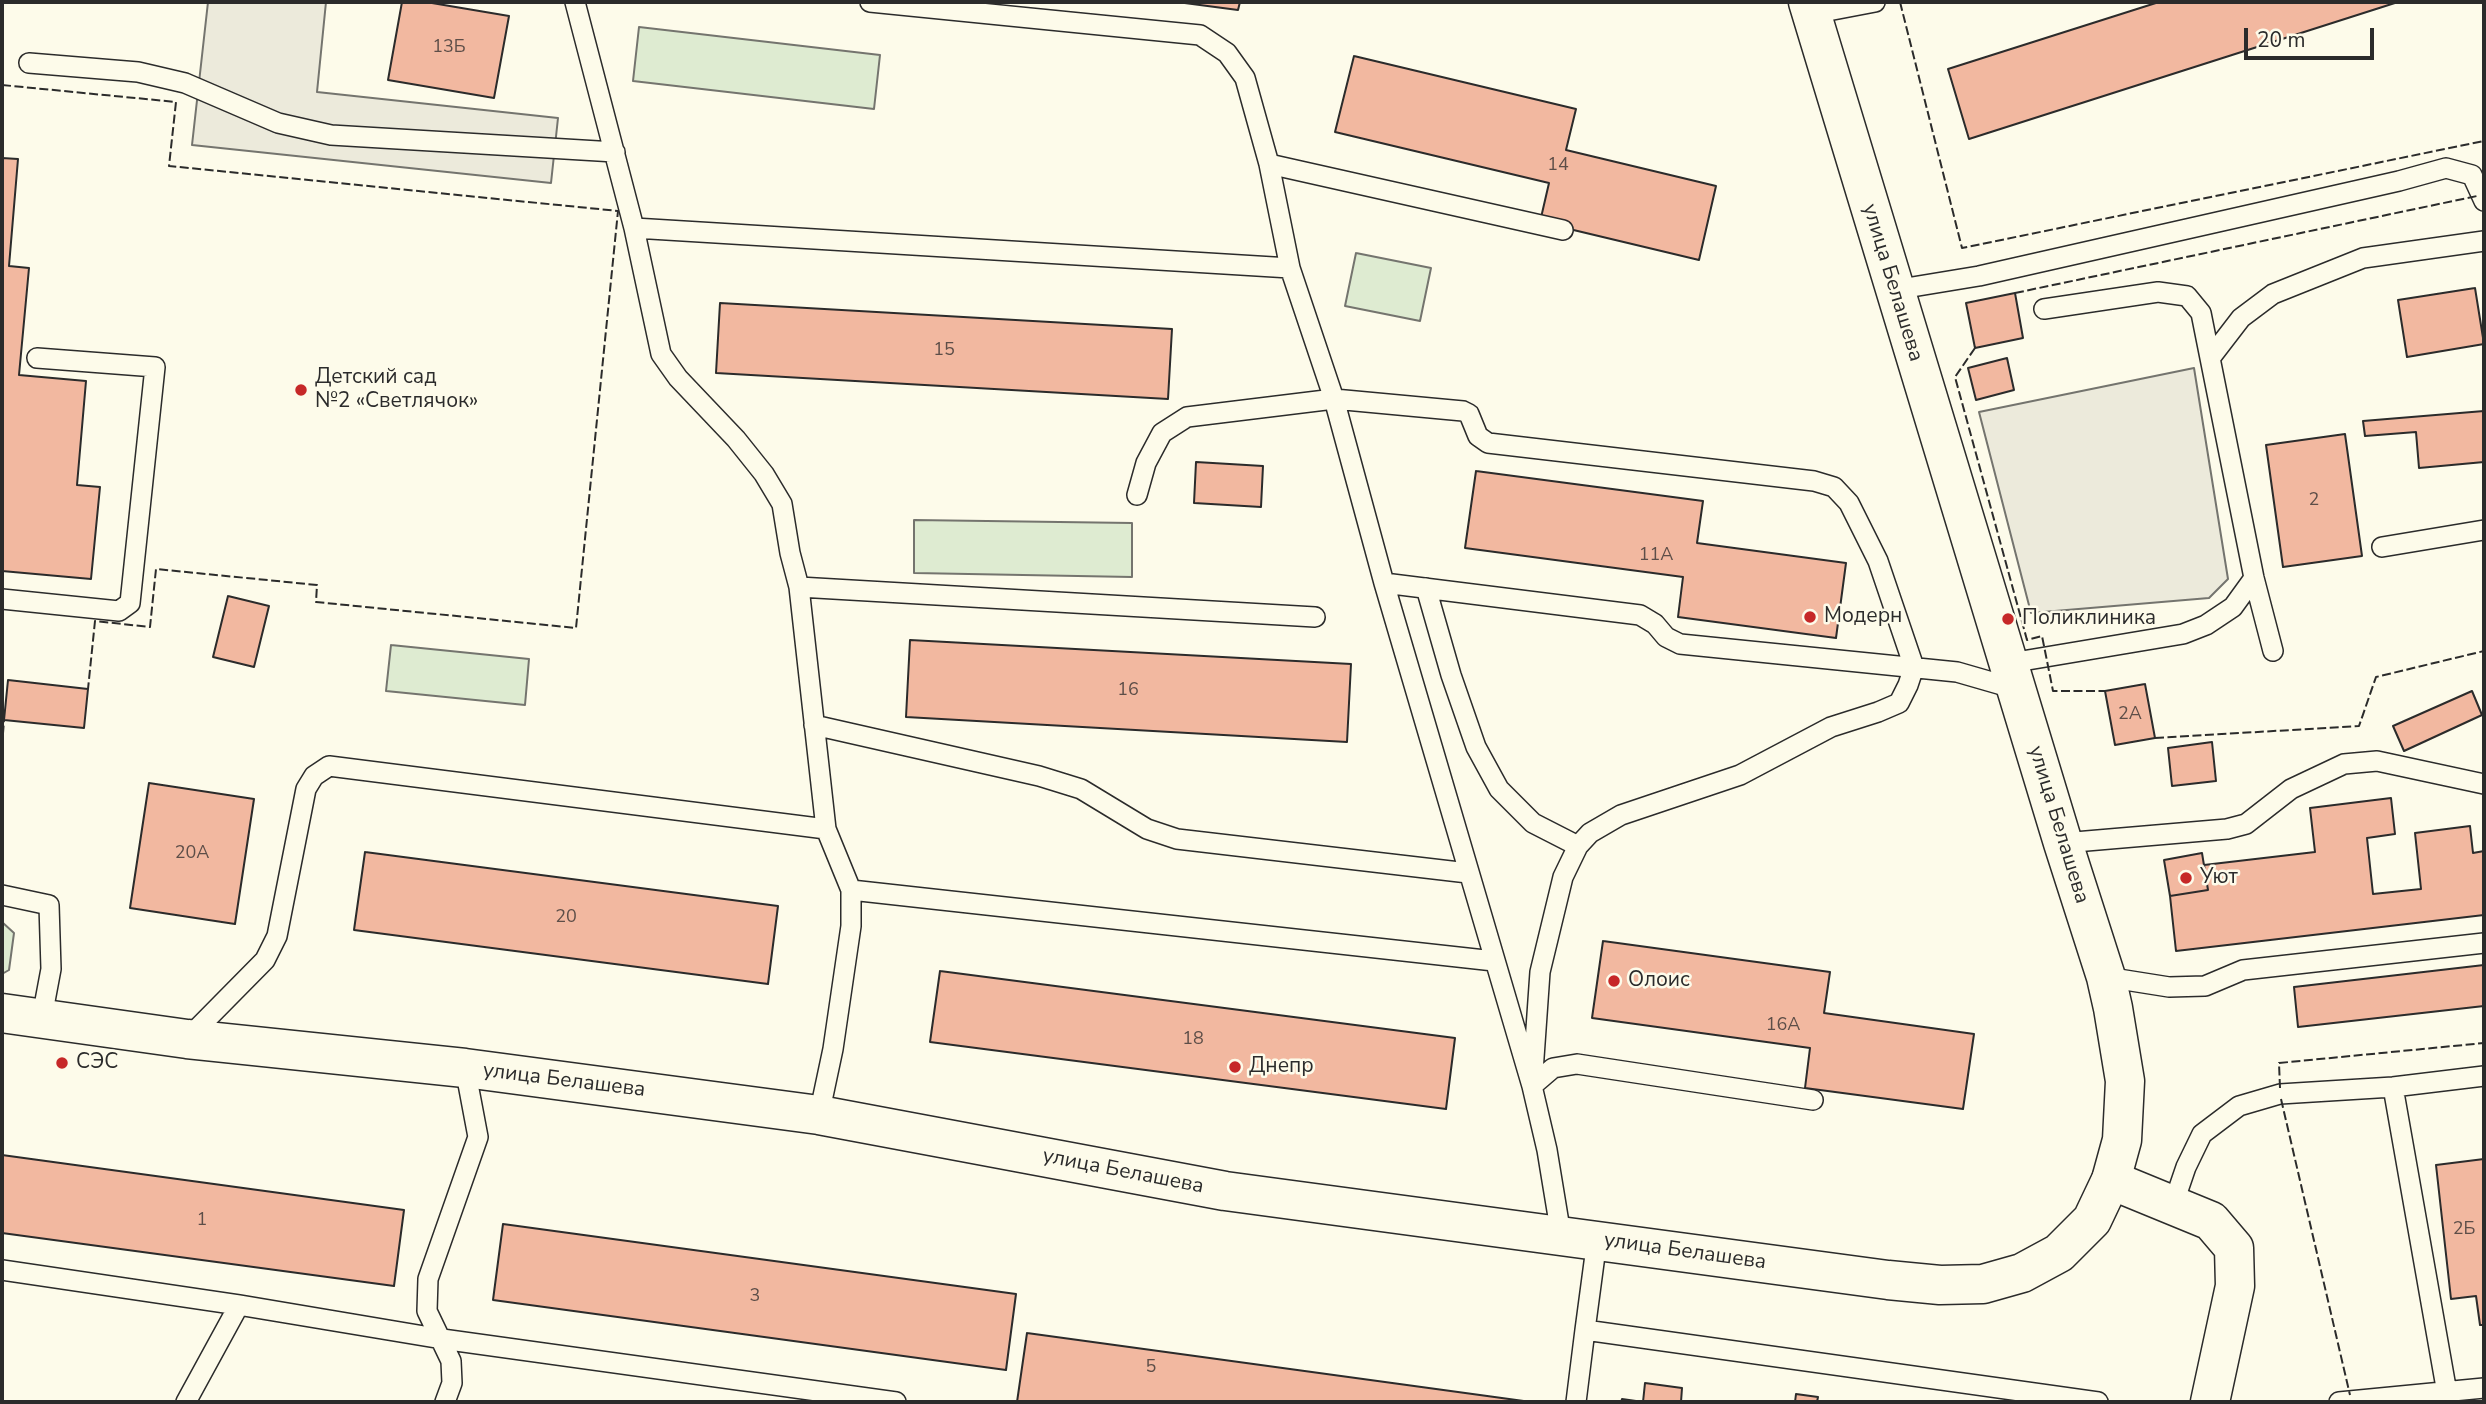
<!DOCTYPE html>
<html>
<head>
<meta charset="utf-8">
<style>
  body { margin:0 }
  #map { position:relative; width:2486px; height:1404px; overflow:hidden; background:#fdfbea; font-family:"Nunito Sans",sans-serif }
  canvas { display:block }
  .frame { position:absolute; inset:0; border:4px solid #2b2b2b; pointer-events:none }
  .scale { position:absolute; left:2244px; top:28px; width:130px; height:32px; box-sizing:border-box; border:4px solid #2b2b2b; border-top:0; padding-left:9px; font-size:21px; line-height:24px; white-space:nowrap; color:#2b2b2b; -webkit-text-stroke:5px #fdfbea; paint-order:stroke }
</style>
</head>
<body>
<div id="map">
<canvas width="2486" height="1404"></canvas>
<div class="frame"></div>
<div class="scale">20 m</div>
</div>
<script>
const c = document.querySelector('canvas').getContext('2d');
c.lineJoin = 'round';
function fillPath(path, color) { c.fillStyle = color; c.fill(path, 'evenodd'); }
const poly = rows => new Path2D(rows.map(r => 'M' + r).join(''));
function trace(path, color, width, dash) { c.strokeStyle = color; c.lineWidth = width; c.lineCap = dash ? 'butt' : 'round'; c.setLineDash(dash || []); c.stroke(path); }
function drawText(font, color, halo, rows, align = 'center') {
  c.font = font + ' "Nunito Sans",sans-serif'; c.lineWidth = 5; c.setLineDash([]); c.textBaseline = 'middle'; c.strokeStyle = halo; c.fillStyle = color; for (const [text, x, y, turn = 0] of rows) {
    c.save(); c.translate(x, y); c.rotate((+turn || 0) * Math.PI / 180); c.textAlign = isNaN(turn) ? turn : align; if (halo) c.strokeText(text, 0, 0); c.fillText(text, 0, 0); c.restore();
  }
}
const green = poly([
  [639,27,880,55,874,109,633,81,639,27],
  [1356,253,1431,268,1420,321,1345,306,1356,253],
  [914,520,1132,523,1132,577,914,573,914,520],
  [391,645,529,659,525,705,386,691,391,645],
  [2,922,14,933,9,970,2,974,2,922]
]);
const parking = poly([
  [208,2,326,2,317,92,558,118,551,183,192,145,208,2],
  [2194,368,2228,579,2209,598,2031,613,1979,412,2194,368]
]);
const building = poly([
  [402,2,426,2,509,16,494,98,388,80,402,2],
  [1177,2,1240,2,1238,10,1177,2],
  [2159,2,2398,2,1969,139,1948,69,2159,2],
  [1354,56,1576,109,1566,150,1716,186,1699,260,1540,222,1549,183,1335,132,1354,56],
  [2,158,18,159,9,266,29,268,19,375,86,381,77,485,100,487,91,579,2,571,2,158],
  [2475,288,2484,344,2407,357,2398,300,2475,288],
  [2015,293,2023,338,1975,348,1966,303,2015,293],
  [720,303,1172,329,1168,399,716,373,720,303],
  [2007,358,2014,390,1976,400,1968,368,2007,358],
  [2484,411,2484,462,2419,468,2416,432,2365,436,2363,421,2484,411],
  [2345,434,2362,556,2283,567,2266,445,2345,434],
  [1196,462,1263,466,1261,507,1194,503,1196,462],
  [1476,471,1703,501,1697,543,1846,563,1836,638,1678,617,1683,577,1465,548,1476,471],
  [228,596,269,606,254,667,213,657,228,596],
  [910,640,1351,664,1347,742,906,717,910,640],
  [8,680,88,689,84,728,4,720,8,680],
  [2145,684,2155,738,2115,745,2105,691,2145,684],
  [2472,691,2482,715,2404,751,2393,726,2472,691],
  [2212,742,2216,781,2172,786,2168,748,2212,742],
  [149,783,254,799,235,924,130,908,149,783],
  [2391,798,2395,834,2367,838,2373,894,2421,889,2415,833,2470,826,2473,853,2484,851,2484,915,2176,951,2170,896,2208,890,2204,865,2315,852,2310,808,2391,798],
  [365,852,778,906,768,984,354,930,365,852],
  [2202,853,2208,890,2170,896,2164,860,2202,853],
  [1603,941,1830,972,1824,1013,1974,1034,1963,1109,1805,1088,1810,1048,1592,1018,1603,941],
  [2484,965,2484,1006,2298,1027,2294,987,2484,965],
  [940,971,1455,1038,1446,1109,930,1042,940,971],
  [2,1155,404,1210,394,1286,2,1233,2,1155],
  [2484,1159,2484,1325,2480,1325,2476,1296,2451,1299,2436,1165,2484,1159],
  [503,1224,1016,1294,1006,1370,493,1300,503,1224],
  [1027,1333,1531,1402,1017,1402,1027,1333],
  [1645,1383,1682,1388,1681,1402,1621,1402,1622,1399,1643,1402,1645,1383],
  [1796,1394,1818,1397,1817,1402,1795,1402,1796,1394]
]);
const lane = poly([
  [575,2,634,228,661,354,678,378,736,439,764,474,782,504,790,553,799,587,826,829,851,890,851,926,833,1049,819,1115],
  [870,2,1200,35,1227,53,1245,78,1269,164,1290,268,1334,399,1384,583,1532,1086,1547,1150,1561,1235],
  [1812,14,1875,2],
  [29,63,138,72,185,83,278,123,331,135,615,152],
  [1269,164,1563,230],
  [634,228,1290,268],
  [1894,290,1979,276,2399,181,2446,168,2472,175,2484,201],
  [2044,309,2158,292,2187,296,2201,313,2254,578,2273,651],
  [2211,357,2241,318,2273,294,2363,258,2484,241],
  [1137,495,1146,463,1162,433,1187,417,1334,399,1463,411,1469,414,1478,436,1488,443,1814,481,1834,487,1849,503,1878,561,1914,667,1908,685,1899,703,1878,712,1831,727,1740,775,1621,815,1590,833,1578,846,1563,877,1540,972,1532,1086],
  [2382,547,2484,530],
  [1384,583,1640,615,1655,624,1666,637,1680,644,1957,672,2016,689],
  [799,587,1315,617],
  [1426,588,1451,675,1476,747,1499,789,1533,823,1578,846],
  [2,599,119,611,130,603,155,367,37,358],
  [2010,663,2183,634,2206,625,2233,607,2254,578],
  [814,725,1039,776,1081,789,1147,829,1177,839,1468,873],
  [2063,843,2227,829,2246,824,2291,789,2344,764,2377,761,2484,784],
  [851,890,1494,961],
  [2,895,49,905,51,969,42,1017],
  [2106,977,2169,987,2205,986,2243,970,2484,943],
  [188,1038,265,960,277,936,306,789,314,776,329,766,826,829],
  [1532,1086,1553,1068,1577,1064,1813,1100],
  [2393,1087,2447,1393],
  [2173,1205,2186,1167,2202,1134,2239,1106,2280,1094,2393,1087,2484,1076],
  [1597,1240,1585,1330,2098,1402],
  [2,1270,239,1305,442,1339,896,1402],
  [186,1402,239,1305],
  [445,1402,452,1383,451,1361,427,1311,428,1279,478,1137,465,1068],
  [1576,1402,1585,1330],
  [2339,1402,2484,1388]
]);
const street = poly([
  [2111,1180,2211,1221,2234,1248,2235,1286,2210,1402]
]);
const primary = poly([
  [2,1013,187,1039,465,1068,819,1115,1225,1191,1888,1280,1940,1285,1983,1284,2022,1273,2059,1253,2092,1220,2111,1180,2122,1140,2125,1081,2113,1008,2106,977,2063,843,1808,2]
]);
const fence = poly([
  [1900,2,1962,248,2484,141],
  [2,85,176,102,169,166,618,211,576,628,316,602,317,585,156,569,150,627,95,621,88,689],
  [2015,293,2477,196],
  [1975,348,1955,377,2027,640,2042,636,2053,691,2105,691],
  [2155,738,2359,726,2376,677,2484,651],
  [2,747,4,720],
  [2280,1088,2279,1063,2484,1043],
  [2281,1099,2350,1395]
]);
const markers = [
  [301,390,7,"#c62828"],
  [1810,617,7,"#c62828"],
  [2008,619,7,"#c62828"],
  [2186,878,7,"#c62828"],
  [1614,981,7,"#c62828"],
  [62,1063,7,"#c62828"],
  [1235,1067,7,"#c62828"]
];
const numberNames = [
  ["13Б",449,48],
  ["14",1558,166],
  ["15",944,351],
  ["2",2314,501],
  ["11А",1656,556],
  ["16",1128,691],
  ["2А",2130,715],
  ["20А",192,854],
  ["20",566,918],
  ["16А",1783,1026],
  ["18",1193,1040],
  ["1",202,1221],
  ["2Б",2464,1230],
  ["3",755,1297],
  ["5",1151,1368]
];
const streetNames = [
  ["улица Белашева",1892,283,73],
  ["улица Белашева",2058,825,73],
  ["улица Белашева",564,1081,7],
  ["улица Белашева",1123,1172,11],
  ["улица Белашева",1685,1252,8]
];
const poiNames = [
  ["Детский сад",315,378],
  ["№2 «Светлячок»",315,402],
  ["Модерн",1824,617],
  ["Поликлиника",2022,619],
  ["Уют",2200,878],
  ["Олоис",1628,981],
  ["СЭС",76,1063],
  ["Днепр",1249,1067]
];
fillPath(green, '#deebd1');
trace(green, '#74746e', 2);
fillPath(parking, '#eceadb');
trace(parking, '#74746e', 2);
fillPath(building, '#f2b8a0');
trace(building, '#2b2b2b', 2);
trace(lane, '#2b2b2b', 22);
trace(street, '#2b2b2b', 41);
trace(primary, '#2b2b2b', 41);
trace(lane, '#fdfbea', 19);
trace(street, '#fdfbea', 38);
trace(primary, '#fdfbea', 38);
trace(fence, '#2b2b2b', 2, [9, 3.5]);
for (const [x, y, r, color] of markers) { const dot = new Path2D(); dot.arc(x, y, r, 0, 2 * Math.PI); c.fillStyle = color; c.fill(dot); trace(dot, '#fdfbea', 2.5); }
drawText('18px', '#5d4e48', null, numberNames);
drawText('21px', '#2b2b2b', '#fdfbea', streetNames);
drawText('21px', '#2b2b2b', '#fdfbea', poiNames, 'left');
</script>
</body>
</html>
